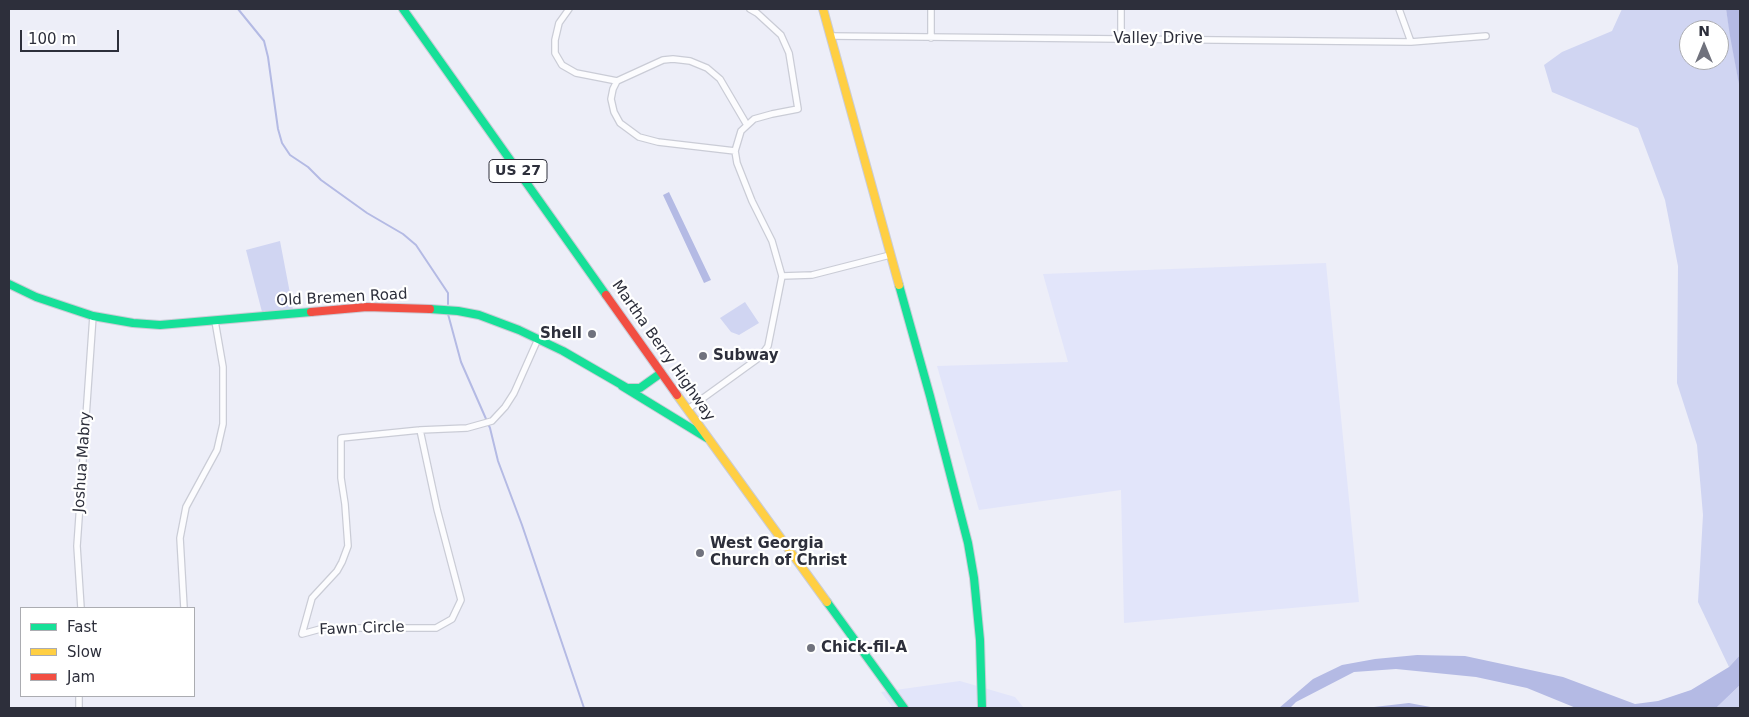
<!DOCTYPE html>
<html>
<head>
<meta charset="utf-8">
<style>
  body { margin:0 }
  #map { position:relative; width:1749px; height:717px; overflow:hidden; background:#edeef8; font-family:"DejaVu Sans",sans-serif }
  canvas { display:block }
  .frame { position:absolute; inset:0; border:10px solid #2d2f3b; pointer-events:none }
  .legend { position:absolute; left:20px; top:607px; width:175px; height:90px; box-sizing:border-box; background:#fff; border:1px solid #abacb1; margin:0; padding:6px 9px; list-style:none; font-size:15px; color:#2d2f3b }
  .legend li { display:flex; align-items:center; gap:10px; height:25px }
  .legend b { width:25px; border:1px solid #abacb1 }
  .north { position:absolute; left:1679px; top:20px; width:50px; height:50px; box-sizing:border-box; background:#fff; border:1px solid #abacb1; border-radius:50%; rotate:0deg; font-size:14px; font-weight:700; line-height:20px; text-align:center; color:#2d2f3b }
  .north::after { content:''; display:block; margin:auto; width:18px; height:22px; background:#70727d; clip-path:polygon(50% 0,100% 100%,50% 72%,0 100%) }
  .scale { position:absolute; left:20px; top:30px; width:99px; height:22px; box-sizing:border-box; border:2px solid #2d2f3b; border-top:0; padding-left:6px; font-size:15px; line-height:18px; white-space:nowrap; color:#2d2f3b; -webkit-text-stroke:4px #fff; paint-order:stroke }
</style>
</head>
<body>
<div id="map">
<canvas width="1749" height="717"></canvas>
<div class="frame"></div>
<ul class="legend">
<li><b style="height:6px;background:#16e098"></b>Fast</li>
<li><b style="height:6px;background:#ffcf43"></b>Slow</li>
<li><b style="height:6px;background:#f24e42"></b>Jam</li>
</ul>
<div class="north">N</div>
<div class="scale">100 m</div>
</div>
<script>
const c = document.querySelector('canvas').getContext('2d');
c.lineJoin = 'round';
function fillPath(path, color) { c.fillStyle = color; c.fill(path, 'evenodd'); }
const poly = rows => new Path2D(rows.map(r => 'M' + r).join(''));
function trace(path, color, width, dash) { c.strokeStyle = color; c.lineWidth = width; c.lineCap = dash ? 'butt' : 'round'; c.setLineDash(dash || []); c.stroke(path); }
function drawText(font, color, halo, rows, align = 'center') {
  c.font = font + ' "DejaVu Sans",sans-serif'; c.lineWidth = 4.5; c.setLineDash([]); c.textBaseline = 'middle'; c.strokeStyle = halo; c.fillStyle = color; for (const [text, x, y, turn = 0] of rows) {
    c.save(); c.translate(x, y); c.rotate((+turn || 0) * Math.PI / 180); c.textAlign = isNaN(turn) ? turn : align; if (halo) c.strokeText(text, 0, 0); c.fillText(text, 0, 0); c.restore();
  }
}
const built = poly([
  [1326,263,1359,602,1124,623,1121,490,979,510,937,366,1068,362,1043,274],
  [960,681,1015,697,1024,708,893,708,881,692]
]);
const green = poly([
  [1622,9,1726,9,1740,90,1740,655,1729,667,1698,602,1703,515,1697,445,1677,383,1678,266,1665,200,1638,128,1552,92,1544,65,1562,52,1612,31],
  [1689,30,1719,30,1719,60,1689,60],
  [280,241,293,309,262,312,246,250],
  [745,302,759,323,739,335,731,332,720,318],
  [1740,685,1740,708,1716,708,1739,686]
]);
const water = poly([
  [1726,9,1740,9,1740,90,1730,36],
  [669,192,711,280,704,283,663,195],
  [1417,655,1465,656,1563,677,1635,704,1658,701,1691,690,1729,667,1740,655,1740,685,1716,708,1576,708,1527,688,1476,677,1396,669,1354,672,1296,702,1290,708,1279,708,1313,679,1342,665,1375,659],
  [1409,703,1436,708,1372,708,1374,707]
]);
const stream = poly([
  [238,9,264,41,268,57,278,129,282,143,290,155,308,167,321,180,367,213,403,234,416,245,448,293,448,304],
  [448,314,461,362,490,428,498,461,522,525,584,708]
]);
const street = poly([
  [569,9,559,23,555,40,555,53,562,65,576,73,617,81],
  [931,9,931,38],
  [1121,9,1121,39],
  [1399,9,1411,42],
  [830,36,1411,42,1486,36],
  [735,151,658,142,639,137,620,123,614,112,611,99,613,89,617,81,663,60,673,59,690,61,707,68,720,79,747,125],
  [782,276,812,275,890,255],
  [688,409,760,357,768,346,782,276,772,241,752,201,737,163,735,151,741,131,754,119,772,114,798,109,789,53,781,35,757,13,750,9],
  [420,430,437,509,461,600,452,619,436,628,324,628,302,634,312,598,337,571,342,562,348,546,345,504,341,478,341,438,420,430,467,428,492,421,505,407,514,393,538,339],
  [81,608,77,546,93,316],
  [184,608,180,538,186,507,217,450,223,424,223,367,215,321],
  [79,708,79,696]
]);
const fast = poly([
  [403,9,606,295],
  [9,284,36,297,93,316,133,323,160,325,311,312],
  [899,285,930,396,968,543,974,578,980,640,982,708],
  [430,309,458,311,479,315,519,330,563,351,627,388,640,388,661,373],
  [622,386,707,438],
  [827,602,904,708]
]);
const slow = poly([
  [823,9,899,285],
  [677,395,827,602]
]);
const jam = poly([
  [606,295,677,395],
  [311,312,367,307,430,309]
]);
const markers = [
  [592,334,5,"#70727d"],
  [703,356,5,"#70727d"],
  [700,553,5,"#70727d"],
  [811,648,5,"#70727d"]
];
const shields = [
  [518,171,58]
];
const shieldNames = [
  ["US 27",518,171]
];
const streetNames = [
  ["Valley Drive",1158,39],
  ["Old Bremen Road",342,298,-3],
  ["Martha Berry Highway",663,351,55],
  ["Joshua Mabry",83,462,-86],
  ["Fawn Circle",362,629,-2]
];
const poiNames = [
  ["Shell",582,334,"right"],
  ["Subway",713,356],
  ["West Georgia",710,544],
  ["Church of Christ",710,561],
  ["Chick-fil-A",821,648]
];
fillPath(built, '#e2e5fa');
fillPath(green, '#d0d5f2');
fillPath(water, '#b4bae4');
trace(stream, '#b4bae4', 2);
trace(street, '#caccd6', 8);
trace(fast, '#caccd6', 10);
trace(slow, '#caccd6', 10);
trace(jam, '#caccd6', 10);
trace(street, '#fcfcfe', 5.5);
trace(fast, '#16e098', 8);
trace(slow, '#ffcf43', 8);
trace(jam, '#f24e42', 8);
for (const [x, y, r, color] of markers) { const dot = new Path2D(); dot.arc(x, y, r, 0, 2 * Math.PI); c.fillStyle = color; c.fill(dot); trace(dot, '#fff', 2); }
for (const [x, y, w] of shields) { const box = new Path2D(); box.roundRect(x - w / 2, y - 11.5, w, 23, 4); c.fillStyle = '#fff'; c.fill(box); trace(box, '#2d2f3b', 1); }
drawText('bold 14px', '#2d2f3b', null, shieldNames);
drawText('15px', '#2d2f3b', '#fff', streetNames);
drawText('bold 15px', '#2d2f3b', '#fff', poiNames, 'left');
</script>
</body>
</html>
